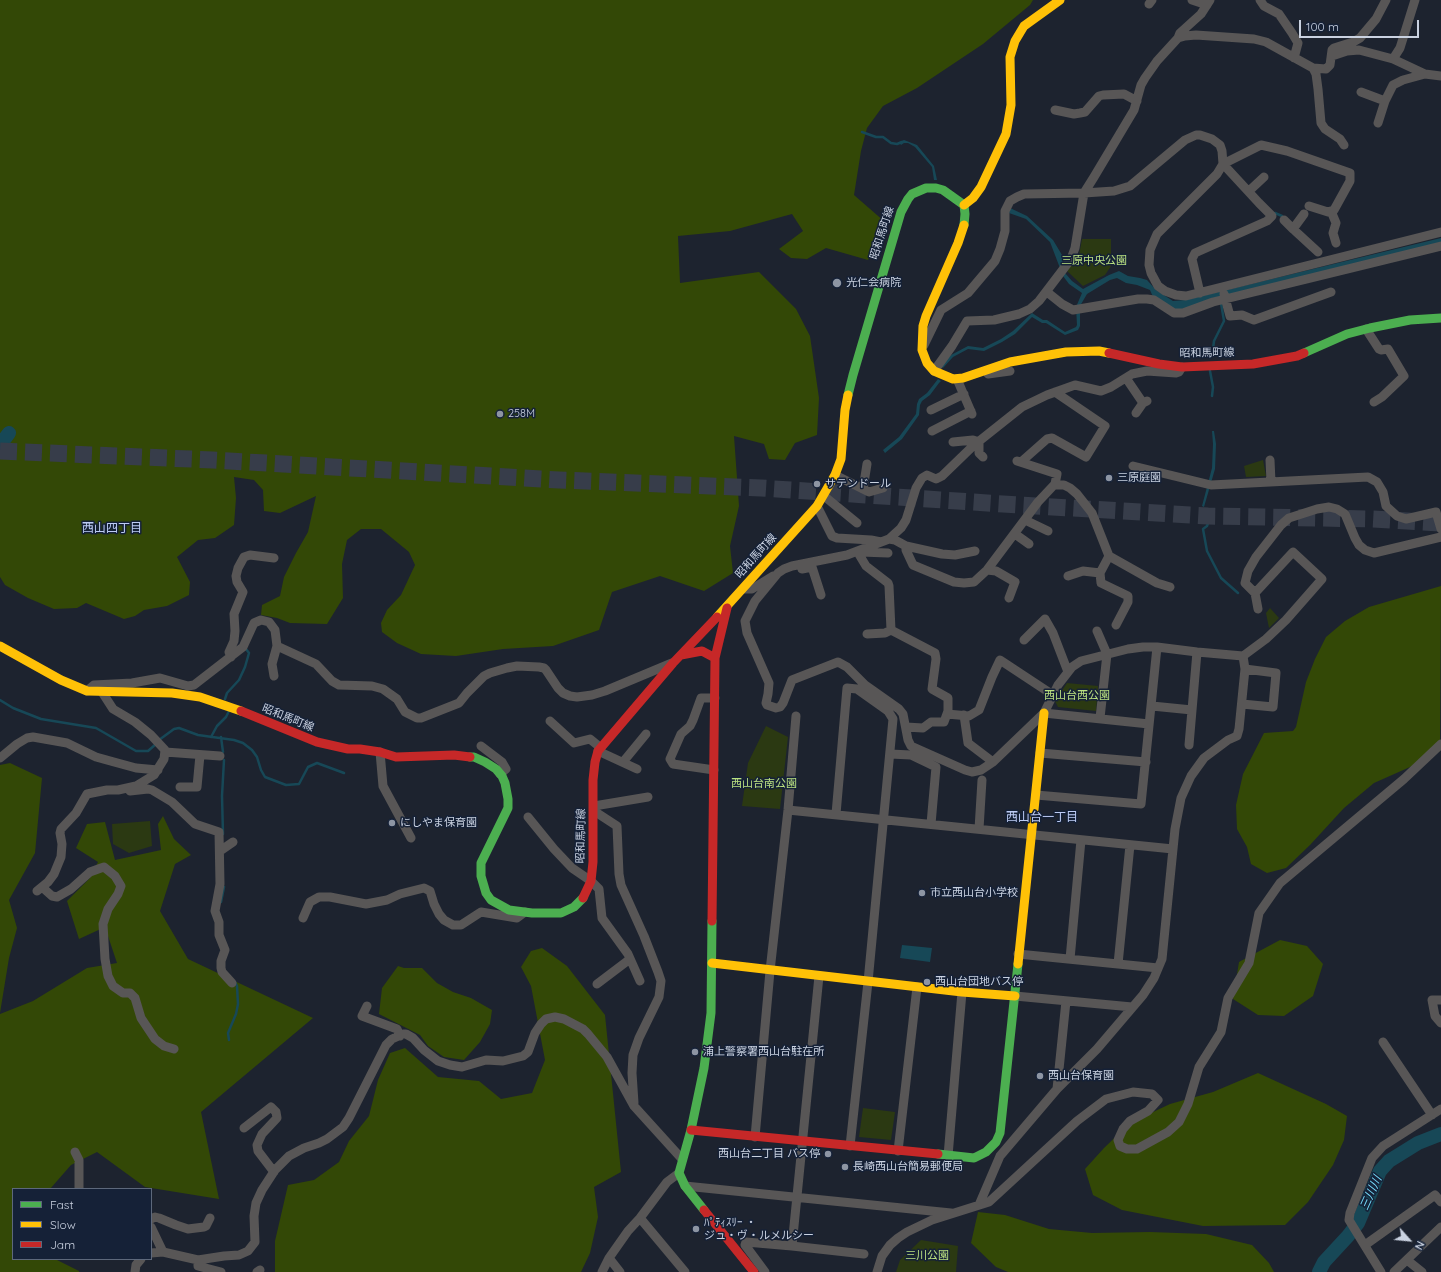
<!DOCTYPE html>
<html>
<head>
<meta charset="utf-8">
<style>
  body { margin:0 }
  #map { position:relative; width:1441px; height:1272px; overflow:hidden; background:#1d232f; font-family:Quicksand,sans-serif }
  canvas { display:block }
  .legend { position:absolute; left:12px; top:1188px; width:140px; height:72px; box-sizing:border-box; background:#152137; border:1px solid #5d687b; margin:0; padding:5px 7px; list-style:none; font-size:12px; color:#cad2e1 }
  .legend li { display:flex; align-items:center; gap:8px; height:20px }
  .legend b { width:20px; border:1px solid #5d687b }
  .north { position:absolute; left:1389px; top:1220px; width:40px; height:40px; -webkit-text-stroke:3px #152137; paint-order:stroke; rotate:117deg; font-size:11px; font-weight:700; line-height:16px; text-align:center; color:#cad2e1 }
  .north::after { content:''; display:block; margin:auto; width:14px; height:18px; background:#cad2e1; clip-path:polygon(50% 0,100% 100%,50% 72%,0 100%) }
  .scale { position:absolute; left:1299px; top:20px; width:120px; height:18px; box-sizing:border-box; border:2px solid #cad2e1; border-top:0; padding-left:5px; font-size:12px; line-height:14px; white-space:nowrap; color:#cad2e1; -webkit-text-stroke:3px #152137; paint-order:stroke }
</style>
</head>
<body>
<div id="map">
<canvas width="1441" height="1272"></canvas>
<ul class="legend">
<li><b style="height:5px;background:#4caf50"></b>Fast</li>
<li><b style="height:5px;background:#ffc107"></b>Slow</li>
<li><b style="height:5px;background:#c62828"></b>Jam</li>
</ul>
<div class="north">N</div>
<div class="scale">100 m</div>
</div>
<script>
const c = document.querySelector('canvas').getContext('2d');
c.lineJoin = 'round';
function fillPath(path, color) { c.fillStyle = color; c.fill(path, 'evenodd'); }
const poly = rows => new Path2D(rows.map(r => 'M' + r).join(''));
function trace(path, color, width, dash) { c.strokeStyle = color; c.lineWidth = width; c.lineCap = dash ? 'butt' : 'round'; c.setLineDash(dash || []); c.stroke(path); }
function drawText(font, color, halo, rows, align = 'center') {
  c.font = font + ' Quicksand,"Noto Sans JP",sans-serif'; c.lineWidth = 3; c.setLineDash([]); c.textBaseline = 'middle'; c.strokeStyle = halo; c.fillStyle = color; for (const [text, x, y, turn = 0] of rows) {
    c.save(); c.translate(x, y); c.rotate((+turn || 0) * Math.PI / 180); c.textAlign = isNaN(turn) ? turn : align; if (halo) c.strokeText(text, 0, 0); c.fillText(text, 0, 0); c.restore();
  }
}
const green = poly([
  [1082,239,1111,239,1111,266,1105,275,1083,286,1067,271,1079,255],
  [1263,460,1266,476,1246,477,1244,466],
  [1270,608,1279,618,1269,628,1266,613],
  [1067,683,1098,686,1096,711,1058,707,1055,701],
  [766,726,788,737,780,809,742,806,748,763],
  [150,821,152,846,129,853,113,844,112,824],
  [863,1108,895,1112,891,1140,859,1137],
  [921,1240,958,1246,956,1272,896,1272,900,1260]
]);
const forest = poly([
  [0,0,1033,0,1030,5,983,44,917,88,883,106,867,128,861,151,854,195,885,222,868,260,826,248,807,259,791,258,779,249,803,231,792,214,730,231,678,236,680,283,759,272,796,309,810,336,819,398,817,435,795,443,785,460,769,459,764,444,734,436,739,506,730,546,733,573,704,591,660,576,612,592,599,630,553,646,503,649,456,656,421,654,397,643,382,632,381,623,387,610,401,595,415,565,409,552,381,529,361,529,347,540,342,564,343,598,327,624,290,623,277,618,261,615,262,605,280,596,284,577,296,553,308,532,316,496,280,513,264,511,263,490,254,480,234,477,236,498,234,525,215,538,198,540,177,557,190,582,189,595,167,606,144,610,135,616,124,619,86,603,77,608,54,609,28,598,5,585,0,577],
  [1441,586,1440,751,1410,767,1374,783,1344,808,1310,845,1286,868,1267,873,1251,864,1247,847,1237,829,1236,805,1243,774,1264,733,1293,731,1296,727,1306,682,1315,659,1326,637,1345,621,1369,607],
  [10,763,42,778,35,853,9,900,17,928,9,958,0,1013,0,765],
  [163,816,174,839,191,855,175,864,160,911,188,959,313,1018,201,1112,219,1199,145,1187,97,1152,71,1165,50,1189,13,1189,13,1259,55,1259,79,1271,79,1272,0,1272,0,1014,33,1001,87,968,117,963,105,927,79,939,67,901,90,878,98,862,76,848,87,824,105,822,115,860,161,850,158,824],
  [1280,940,1307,946,1323,964,1313,996,1284,1016,1258,1015,1233,999,1239,962],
  [542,948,567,966,605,1015,621,1172,594,1187,598,1217,590,1253,581,1272,275,1272,275,1241,288,1185,314,1180,339,1162,349,1141,369,1116,378,1080,390,1053,405,1048,438,1077,479,1081,501,1099,532,1093,545,1060,531,986,521,967,531,951],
  [398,966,404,968,422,968,437,983,453,992,471,998,492,1010,490,1024,480,1042,464,1060,444,1057,428,1046,420,1035,379,1014,382,988],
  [1258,1073,1326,1104,1347,1116,1344,1140,1333,1165,1308,1202,1285,1225,1203,1226,1122,1210,1093,1195,1085,1169,1104,1148,1130,1123,1170,1104,1213,1092],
  [978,1212,1005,1215,1049,1229,1092,1233,1150,1232,1206,1234,1252,1245,1269,1263,1274,1272,1008,1272,996,1267,971,1243]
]);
const water = poly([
  [904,140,917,145,934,166,937,180,934,180,932,167,915,147,908,143,904,143,901,145,899,142],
  [1010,208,1027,216,1053,240,1062,255,1065,273,1072,281,1083,289,1109,275,1119,271,1128,276,1140,278,1147,280,1156,290,1173,301,1185,300,1441,238,1441,244,1178,311,1153,297,1150,290,1137,285,1126,283,1117,278,1110,280,1087,294,1080,306,1080,326,1078,330,1065,335,1046,323,1042,323,1032,317,1015,334,1002,342,984,351,968,349,953,357,943,368,940,366,943,362,951,355,968,346,983,348,1001,339,1013,331,1032,313,1043,320,1047,320,1065,332,1076,327,1077,325,1076,307,1082,293,1069,284,1063,276,1050,242,1026,219,1009,213],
  [938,379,941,381,939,383,930,395,922,401,920,405,919,415,902,439,885,453,883,450,899,437,916,414,917,404,919,399,927,393],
  [1212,431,1214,431,1216,444,1215,469,1204,507,1202,506,1212,468,1213,444],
  [902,945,932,948,930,962,900,958]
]);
const stream = poly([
  [862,132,876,137,883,137,891,143,897,144,902,142],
  [1275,213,1282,216],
  [1213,349,1214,341,1224,321,1221,303],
  [1210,371,1213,387,1212,396],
  [1205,511,1209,520,1207,526,1203,529,1207,551,1221,578,1238,593],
  [225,699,227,693,239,680,245,667,249,653,246,649],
  [0,700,13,708,41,719,96,728,136,751,148,751,156,744],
  [211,737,217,726,226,717,229,711],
  [221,737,223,752],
  [159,740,174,729,179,728,198,735,234,740,243,743,252,750,257,757,261,770,265,777,286,785,299,784,308,767,317,763,344,773],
  [223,834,222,796,224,760],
  [221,902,224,887],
  [229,1040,228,1033,236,1014,238,1004,237,986,235,982]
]);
const river = poly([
  [0,445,9,433],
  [1319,1272,1324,1262,1348,1236,1358,1223,1380,1171,1389,1161,1418,1143,1441,1134]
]);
const highwayTunnel = poly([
  [0,451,213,460,559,480,761,488,1003,504,1208,516,1372,519,1441,523]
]);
const street = poly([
  [1192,0,1207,5],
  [1260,0,1264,6,1279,14,1292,33,1298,43,1294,58],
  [1149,4,1152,0],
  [1178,38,1185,36,1196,35,1254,39,1266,42,1313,68,1326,69,1330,65,1332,50,1334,48,1353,42,1360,38,1376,19,1386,0],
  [1332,56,1347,51,1359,50,1393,59,1425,74,1441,76],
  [1393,59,1400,48,1415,0],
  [1313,68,1316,74,1318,89,1321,123,1325,129,1340,139,1344,145],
  [1361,92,1385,101,1393,85,1403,80,1425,74],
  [1055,110,1074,114,1080,113,1085,112,1099,96,1103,95,1124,94,1137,101],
  [1378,123,1385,101],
  [1249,191,1264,177],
  [1309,206,1328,212,1334,210,1350,181,1350,173,1287,151,1261,145,1223,164,1217,174,1157,234,1150,250,1149,265,1151,273,1158,286,1165,291,1176,295,1186,296,1441,232],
  [1331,211,1336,223,1333,233,1336,243],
  [1284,220,1293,229,1318,252],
  [1293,229,1304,214],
  [1047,292,1062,304,1073,310,1138,299,1147,299,1154,300,1174,313,1183,313,1213,302,1441,246],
  [1224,294,1230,316,1242,315,1254,320,1331,292],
  [1366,329,1379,349,1381,350,1388,349,1404,376,1382,397,1374,402],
  [924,345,941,310,968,293,995,261,1000,249,1005,231,1005,211,1010,201,1017,197,1024,194,1084,193,1114,191,1130,186,1185,140,1196,135,1200,135,1212,139,1220,145,1222,151,1223,164,1259,203,1272,216,1267,221,1195,253,1192,259,1200,293],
  [934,371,952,346,967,321,994,320,1019,314,1030,309,1039,301,1071,259,1075,248,1084,193,1094,177,1134,110,1141,85,1145,78,1157,61,1178,38,1180,33,1201,14,1210,0],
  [988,374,1010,371],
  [1126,378,1143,403],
  [957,379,972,414],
  [931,410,964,394],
  [1136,413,1143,403,1147,401],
  [932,431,971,411],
  [953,442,973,440,979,442,979,453,983,457],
  [1270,460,1271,482],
  [1017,461,1057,474,1055,484],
  [1021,462,1047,439,1052,438,1086,457,1105,426,1055,392],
  [1133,466,1211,485,1368,477,1377,482,1383,492,1386,506,1397,516,1406,519,1436,512,1441,529],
  [835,475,869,492,883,488],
  [863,489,867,464],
  [824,496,857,523],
  [817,506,832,536,837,538,871,540,881,542],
  [1025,520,1048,531],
  [1015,534,1029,544],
  [889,539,901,528,906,520,916,488,922,478,927,475,936,479,942,476,973,446,1022,407,1047,395,1075,385,1101,391,1111,387,1132,374,1147,371,1176,373,1179,372,1182,367],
  [906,546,906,550,913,565,954,582,964,583,974,582,987,570,1038,502,1054,485,1064,485,1070,488,1077,494,1092,513,1109,556,1157,583,1170,587],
  [857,551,866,566,888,583,889,586,891,630,935,653,936,659,932,689,948,698,948,711,944,722,931,722,923,728,906,727],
  [975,551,955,555,942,554,906,546,895,540,889,539,847,555,792,566,784,569,778,573,755,601,745,621,747,633,769,683,768,694,766,703,767,705,776,708,780,707,783,703,792,680,838,662,847,667,865,685,899,709,903,714,908,740,911,746,965,770,972,772,981,770,993,762,1044,713,1058,685,1072,667,1081,661,1128,649,1143,647,1157,647,1197,652,1243,656,1266,639,1286,620,1322,579,1293,552,1255,593,1245,583,1248,571,1256,557,1281,525,1289,518,1317,509,1329,507,1337,509,1345,514,1355,538,1359,545,1365,550,1374,553,1441,537],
  [861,552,888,553],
  [1109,556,1100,573,1101,583,1128,596,1128,602,1116,625],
  [802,569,812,567,821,595],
  [987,570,996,571,1015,582,1009,598],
  [1068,576,1083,571,1100,573],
  [743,589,752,589,773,576],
  [1255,593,1258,609],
  [1097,631,1107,654,1100,718],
  [867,634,885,633,891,630],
  [1024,640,1045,619,1053,633,1068,672],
  [231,657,229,652,234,641,235,631,234,614,243,592,237,582,236,576,238,568,244,557,250,555,274,558],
  [274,676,272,664,277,646],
  [87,691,94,685,132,683,160,678,188,686,194,685,243,647,254,623,261,620,269,622,275,630,277,646,316,664,332,681,339,685,372,686,383,689,397,699,405,712,417,718,421,718,459,703,467,693,484,676,490,673,507,668,517,666,539,667,544,668,546,670,558,688,563,693,570,696,577,697,592,695,605,691,672,663],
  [1242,704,1273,707,1276,673,1245,669],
  [1152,706,1192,710],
  [1044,713,1149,724],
  [947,714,969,716,979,710,992,677,1000,660,1053,695],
  [964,715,968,743,993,762],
  [550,721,574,743,590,739,601,748],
  [1189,745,1197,652],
  [481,746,502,762,506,769,500,774],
  [598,751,637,769],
  [165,752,220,756],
  [380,752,383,786,411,838],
  [1040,753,1146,762],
  [890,754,911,755,936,767,931,824],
  [0,758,17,744,27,738,33,737,67,743,96,757,114,762,136,768,158,770],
  [623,762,646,734],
  [714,770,673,764,670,759,681,734,690,726,693,720,701,698,715,698],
  [180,787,197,787,200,755],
  [130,791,148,789,152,790,172,802,195,824,219,832,220,884,215,911,219,922,219,935,225,950,221,961,221,968,222,972,232,983],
  [1036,795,1141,804,1157,647],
  [594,806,648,797],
  [788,810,1173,849],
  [594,811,617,826,619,874,621,885,644,936,658,972,661,981,659,997,639,1038,633,1055,632,1073,634,1103],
  [836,814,847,688,857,689,888,711,893,719,868,982,850,1146],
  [528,817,554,849,572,868,591,881,599,889,602,918,628,954,640,981],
  [979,829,982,780],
  [220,851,233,842],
  [42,887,52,896,57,897,71,889,90,872,101,868,104,867,115,876,121,886,118,894,108,909,103,924,105,959,108,976,113,986,123,993,130,993,135,998,141,1018,155,1039,164,1046,174,1049],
  [37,891,48,882,54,874,61,857,62,844,60,833,61,829,76,813,87,794,107,790,118,790,136,786,154,775,164,759,165,750,151,735,135,722,113,709,102,692],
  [303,918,310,902,319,897,330,897,366,904,387,900,400,894,424,888,430,891,434,904,439,914,444,920,453,925,461,925,481,912,517,918,525,912],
  [1018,954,1158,968],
  [1070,959,1081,840],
  [1118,964,1130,845],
  [597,984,630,959],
  [1015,996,1132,1007],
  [1441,1000,1432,1000,1435,1016,1441,1023],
  [367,1006,362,1016,397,1029,400,1036],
  [1383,1042,1432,1115],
  [1057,1089,1066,1001],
  [244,1128,271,1107,276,1112,277,1118,262,1134,257,1145,258,1151,274,1172],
  [755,1137,770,971,788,810,796,716],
  [898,1151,917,987],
  [75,1152,79,1160,79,1189],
  [948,1156,962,992],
  [685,1186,951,1213],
  [979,1205,1000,1156,1057,1089,1097,1049,1143,995,1154,978,1162,959,1175,829,1181,798,1191,776,1204,758,1228,740,1237,736,1239,729,1245,669,1243,656],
  [640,1218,685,1272],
  [151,1219,155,1217,159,1218,176,1225,188,1229,204,1227,206,1226,210,1218],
  [151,1227,163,1252],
  [1365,1245,1435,1195,1441,1202],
  [792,1246,819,976],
  [151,1253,163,1252,198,1260,224,1256,239,1255,248,1251,255,1242,254,1216,256,1203,262,1190,275,1170,289,1156,304,1148,319,1143,327,1139,343,1127,349,1118,386,1045,392,1039,403,1034,406,1034,413,1038,424,1050,438,1061,450,1065,462,1067,486,1060,503,1061,523,1056,528,1052,535,1033,541,1024,546,1019,555,1017,564,1019,583,1029,588,1034,607,1057,634,1106,682,1159],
  [609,1258,620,1272],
  [198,1260,198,1266,221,1272],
  [1407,1260,1422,1272],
  [135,1272,136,1265,141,1259],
  [257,1272,260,1270],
  [602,1272,609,1258,628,1231,640,1218,667,1182,679,1173],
  [765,1272,745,1245,746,1242,792,1246,864,1254],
  [877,1272,882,1256,890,1245,898,1238,907,1232,932,1220,989,1202,1077,1121,1106,1099,1133,1092,1152,1094,1158,1100,1148,1111,1130,1121,1123,1129,1118,1140,1120,1146,1127,1149,1137,1149,1168,1132,1179,1122,1188,1104,1199,1067,1221,1032,1228,998,1249,963,1259,913,1280,883,1404,779,1441,744],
  [1381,1272,1349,1220,1350,1213,1372,1158,1383,1146,1441,1109],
  [1394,1272,1441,1227]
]);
const fast = poly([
  [1304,353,1347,334,1370,328,1410,320,1441,318],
  [848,395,853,375,901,212,908,199,912,194,926,188,936,188,943,190,964,205,965,214,964,225],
  [470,757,474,757,485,762,496,769,502,776,505,783,508,799,508,808,481,863,481,876,486,893,491,900,509,910,532,913,561,913,574,907,583,898],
  [938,1154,974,1158,986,1152,996,1142,1000,1133,1018,964],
  [704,1210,685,1186,679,1173,691,1130,704,1068,711,1013,712,921]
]);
const slow = poly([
  [964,205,973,198,981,187,1006,134,1011,105,1010,57,1015,41,1024,26,1060,0],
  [964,225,958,243,926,316,923,326,922,350,927,363,934,371,953,379,963,378,1010,362,1066,352,1099,351,1109,353],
  [717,617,817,506,835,475,841,459,845,410,848,395],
  [0,646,61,680,87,691,172,693,200,697,241,711],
  [712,963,962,992,1015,996],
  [1018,964,1044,713]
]);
const jam = poly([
  [1109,353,1159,364,1182,367,1253,364,1297,356,1304,353],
  [681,655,702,651,715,658,712,921],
  [715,658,727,608],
  [241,711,317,742,348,749,360,749,380,752,396,757,454,755,470,757],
  [583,898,591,881,593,862,593,780,595,762,598,751,673,663,717,617],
  [691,1130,938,1154],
  [704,1210,754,1272]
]);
const markers = [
  [837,283,5,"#8d95a3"],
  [500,414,4,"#8d95a3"],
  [1109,478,4,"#8d95a3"],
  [817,484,4,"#8d95a3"],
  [392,823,4,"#8d95a3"],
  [922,893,4,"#8d95a3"],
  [927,982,4,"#8d95a3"],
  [695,1052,4,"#8d95a3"],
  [1040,1076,4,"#8d95a3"],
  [828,1154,4,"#8d95a3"],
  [845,1167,4,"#8d95a3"],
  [696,1229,4,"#8d95a3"]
];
const streetNames = [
  ["昭和馬町線",882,233,-72],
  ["昭和馬町線",1207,353,-1],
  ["昭和馬町線",756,556,-48],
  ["昭和馬町線",288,718,22],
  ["昭和馬町線",581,836,-89]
];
const parkNames = [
  ["三原中央公園",1094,261],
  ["西山台西公園",1077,696],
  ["西山台南公園",764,784],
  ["三川公園",927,1256]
];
const poiNames = [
  ["光仁会病院",846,283],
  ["258M",508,414],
  ["三原庭園",1117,478],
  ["サテンドール",825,484],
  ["にしやま保育園",400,823],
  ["市立西山台小学校",930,893],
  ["西山台団地バス停",935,982],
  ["浦上警察署西山台駐在所",703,1052],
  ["西山台保育園",1048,1076],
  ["西山台二丁目 バス停",820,1154,"right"],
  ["長崎西山台簡易郵便局",853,1167],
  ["ﾊﾟﾃｨｽﾘｰ ・",704,1223],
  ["ジュ・ヴ・ルメルシー",704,1236]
];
const neighbourhoodNames = [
  ["西山四丁目",112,528],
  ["西山台一丁目",1042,817]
];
const waterNames = [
  ["三川川",1371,1193,-66]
];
fillPath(green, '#2b3912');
fillPath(forest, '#334806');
fillPath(water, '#174857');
trace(stream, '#174857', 2.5);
trace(river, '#174857', 14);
trace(highwayTunnel, '#373d4a', 17, [17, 8]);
trace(street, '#585656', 9);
trace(fast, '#4caf50', 9);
trace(slow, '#ffc107', 9);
trace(jam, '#c62828', 9);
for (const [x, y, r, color] of markers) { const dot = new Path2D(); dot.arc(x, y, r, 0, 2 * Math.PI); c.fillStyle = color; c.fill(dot); trace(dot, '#152137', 1.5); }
drawText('11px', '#cad2e1', '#152137', streetNames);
drawText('11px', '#bbe180', '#152137', parkNames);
drawText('11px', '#cad2e1', '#152137', poiNames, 'left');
drawText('12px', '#bdccf5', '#152137', neighbourhoodNames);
drawText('italic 12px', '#73d9f8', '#152137', waterNames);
</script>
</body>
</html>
